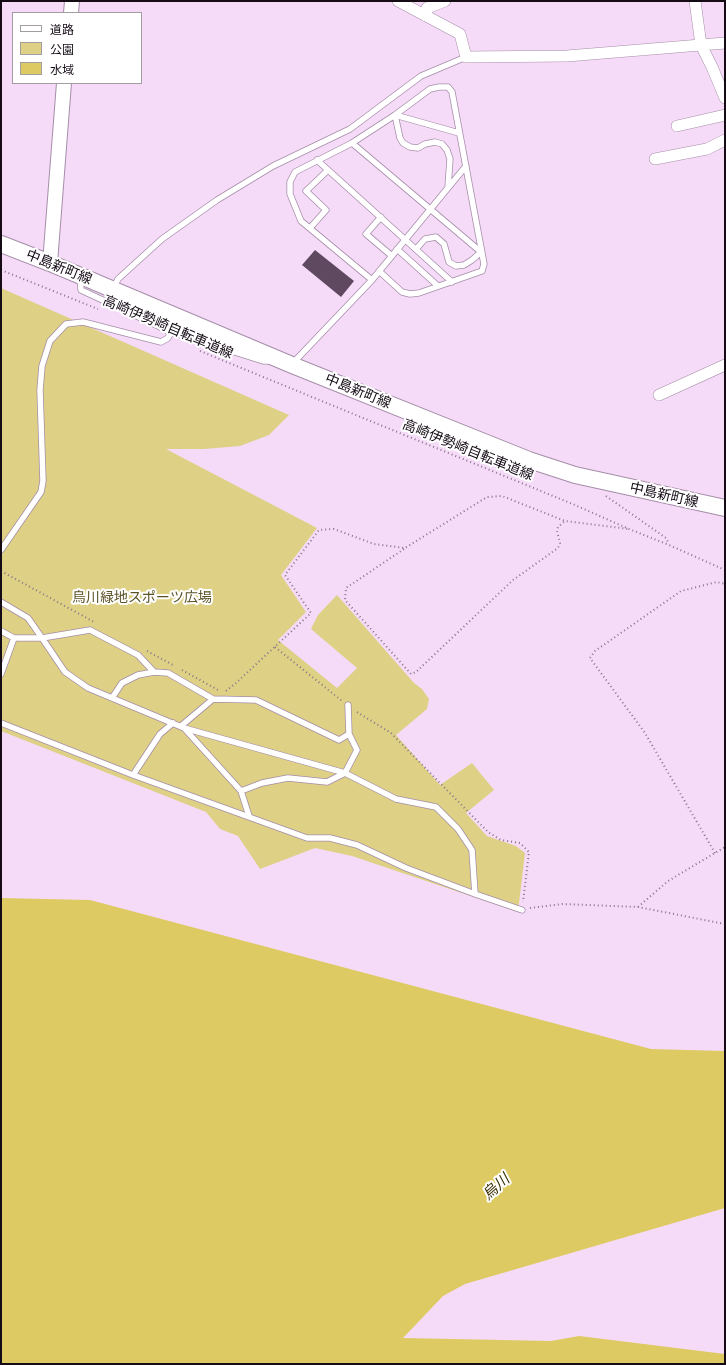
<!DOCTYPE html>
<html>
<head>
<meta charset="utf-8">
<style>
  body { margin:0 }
  #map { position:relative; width:726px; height:1365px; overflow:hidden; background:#f5dbf8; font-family:"Asap Condensed","Noto Sans JP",sans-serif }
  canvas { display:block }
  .frame { position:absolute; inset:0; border:2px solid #140b15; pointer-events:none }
  .legend { position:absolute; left:12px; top:12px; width:130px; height:72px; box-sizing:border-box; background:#fff; border:1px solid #a19da1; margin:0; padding:5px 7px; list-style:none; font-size:12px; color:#140b15 }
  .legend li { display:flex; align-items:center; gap:8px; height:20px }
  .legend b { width:20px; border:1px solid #a19da1 }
</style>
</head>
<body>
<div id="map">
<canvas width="726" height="1365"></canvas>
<div class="frame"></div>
<ul class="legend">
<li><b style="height:5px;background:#fff"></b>道路</li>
<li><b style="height:11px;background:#ded085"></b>公園</li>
<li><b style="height:11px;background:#deca62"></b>水域</li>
</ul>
</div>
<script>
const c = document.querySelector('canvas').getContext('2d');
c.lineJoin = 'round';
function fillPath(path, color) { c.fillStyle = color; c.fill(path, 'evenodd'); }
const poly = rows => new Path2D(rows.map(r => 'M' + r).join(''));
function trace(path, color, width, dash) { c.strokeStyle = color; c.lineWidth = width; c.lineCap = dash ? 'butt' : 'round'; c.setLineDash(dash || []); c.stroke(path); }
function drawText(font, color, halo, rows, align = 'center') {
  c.font = font + ' "Asap Condensed","Noto Sans JP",sans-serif'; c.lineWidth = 4; c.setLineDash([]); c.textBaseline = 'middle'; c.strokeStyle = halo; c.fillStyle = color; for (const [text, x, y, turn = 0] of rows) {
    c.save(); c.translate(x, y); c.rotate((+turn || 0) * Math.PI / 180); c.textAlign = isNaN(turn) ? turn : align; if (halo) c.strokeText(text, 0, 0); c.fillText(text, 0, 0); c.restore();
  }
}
const green = poly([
  [1,288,289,415,269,435,240,446,204,449,166,449,317,528,281,575,306,612,278,640,337,688,357,668,311,629,318,615,337,595,414,683,422,689,429,699,427,709,396,735,440,785,472,763,494,790,466,813,487,836,516,846,525,853,518,912,352,856,315,848,260,869,238,836,220,829,206,812,1,731]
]);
const water = poly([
  [1,898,90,900,651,1049,725,1051,725,1208,465,1284,443,1296,403,1338,551,1341,579,1336,725,1354,725,1364,1,1364]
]);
const building = poly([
  [315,250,354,281,341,297,302,265]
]);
const path = poly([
  [1,270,98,309],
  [200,351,575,505,629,529,669,545,725,570],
  [606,496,666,538,669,544],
  [404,549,346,588,345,600,411,674,416,672,513,580,558,548,560,543,557,531,558,527,565,521],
  [1,571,94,622],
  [275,647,342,701],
  [147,651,173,665],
  [182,670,218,690],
  [226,691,236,683,311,613,285,575,319,530,334,529,374,544,405,548,487,497,502,496,565,521,629,529],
  [357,712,391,733,488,832,501,840,520,843,529,852,523,902],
  [715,853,645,733,590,658,595,651,681,591,717,582,725,584],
  [638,907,668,881,725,847],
  [530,908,562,904,638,907,725,924]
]);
const service = poly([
  [352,143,481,252,472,260,464,265,456,266,449,262,444,244,436,237,425,239,416,249],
  [317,160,452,282],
  [448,187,450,159,447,150,442,144,435,142,425,144,418,148,410,147,403,143,400,138,395,115,459,133],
  [381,217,366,234,392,256],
  [310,228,326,210,306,191,328,170],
  [397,249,438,286],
  [80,278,81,290,171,332],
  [372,280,301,221,290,194,290,182,295,172,352,143,395,115,430,89,439,87,448,87,452,92,484,264,482,271,419,293,410,294,402,292,379,271],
  [113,289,118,279,162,239,217,200,273,166,350,129,421,76,466,57],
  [293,363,372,280,466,166],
  [1,550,41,492,43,481,40,390,42,366,50,341,66,324,83,322,161,342,168,338,171,332,263,361,270,361],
  [1,602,28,618,42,638,90,630,138,655,154,672],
  [1,631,14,638,42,638,65,672,88,688,184,728,345,773,396,799,436,807,458,829,472,850,475,894],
  [1,674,14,638],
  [112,698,122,683,138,675,154,672,168,673,213,699],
  [1,723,133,775,307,838,330,838,357,845,406,868,475,894,522,910],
  [181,726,213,699,256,700,339,740,349,734],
  [184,728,241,791,249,816],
  [133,775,160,734,173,723],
  [241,791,262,783,288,778,327,782,345,773,357,750,349,734,348,705]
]);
const minor = poly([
  [398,1,460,34,466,57,567,56,725,43],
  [695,1,701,45,712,67,725,98],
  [426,16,427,8,445,1],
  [677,126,725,115],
  [655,159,707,149,725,140],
  [659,395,725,365]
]);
const tertiary = poly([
  [71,13,72,1],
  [50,263,64,83]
]);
const secondary = poly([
  [1,244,50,263,292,365,529,460,575,475,725,508]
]);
const streetNames = [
  ["中島新町線",59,267,22],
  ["高崎伊勢崎自転車道線",168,327,23],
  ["中島新町線",358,391,22],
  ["高崎伊勢崎自転車道線",468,450,22],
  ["中島新町線",664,495,13]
];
const parkNames = [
  ["烏川緑地スポーツ広場",142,598]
];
const waterNames = [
  ["烏川",496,1187,-42]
];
fillPath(green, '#ded085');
fillPath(water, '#deca62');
fillPath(building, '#5e4961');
trace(service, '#a58da8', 7);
trace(minor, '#a58da8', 12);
trace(tertiary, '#a58da8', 16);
trace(secondary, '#a58da8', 18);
trace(path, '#867588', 2, [1, 3]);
trace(service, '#fff', 5.5);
trace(minor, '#fff', 11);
trace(tertiary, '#fff', 14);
trace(secondary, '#fff', 16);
drawText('14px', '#140b15', '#fff', streetNames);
drawText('14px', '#5b5328', '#fff', parkNames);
drawText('italic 15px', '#372e00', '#fff', waterNames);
</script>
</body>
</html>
